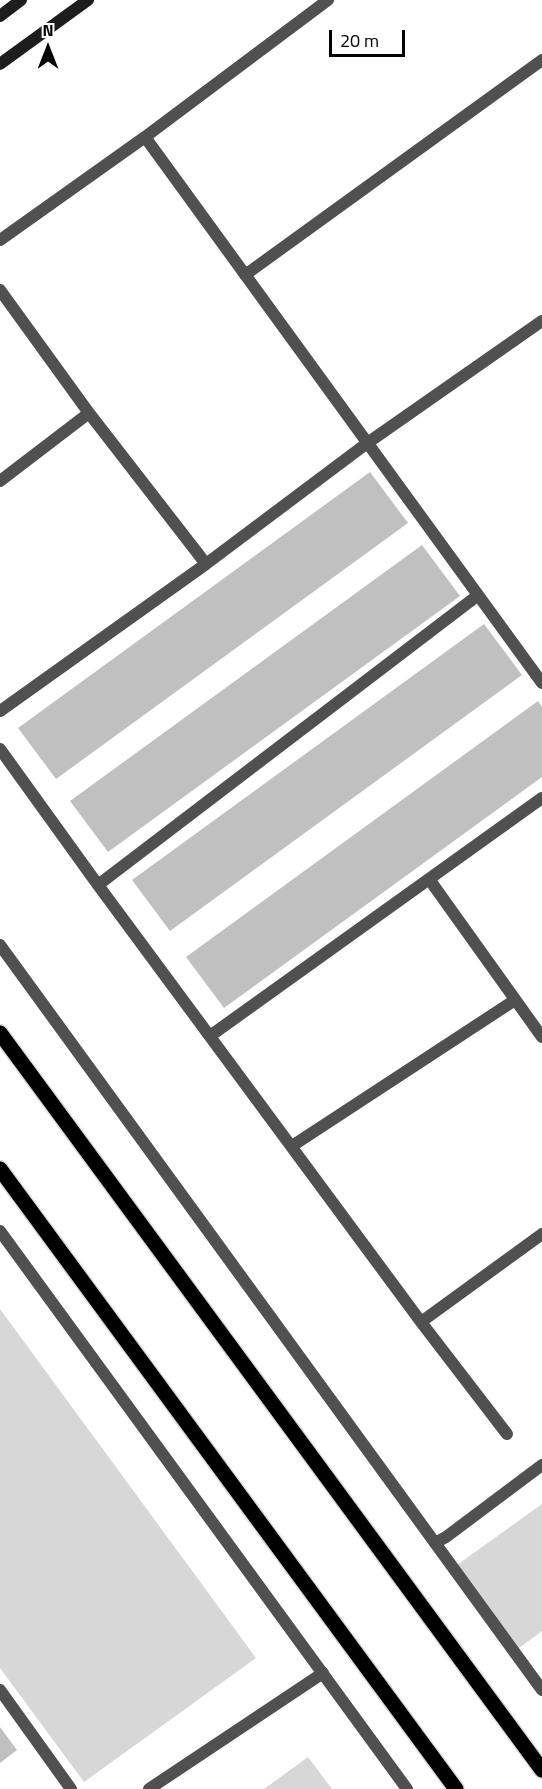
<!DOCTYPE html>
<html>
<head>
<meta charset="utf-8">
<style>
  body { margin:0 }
  #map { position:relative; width:542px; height:1789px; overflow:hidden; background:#fff; font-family:"Titillium Web",sans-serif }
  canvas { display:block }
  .north { position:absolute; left:18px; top:18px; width:60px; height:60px; -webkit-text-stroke:4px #fff; paint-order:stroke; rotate:0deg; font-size:16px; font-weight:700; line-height:24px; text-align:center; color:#000 }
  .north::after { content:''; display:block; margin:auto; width:21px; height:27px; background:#000; clip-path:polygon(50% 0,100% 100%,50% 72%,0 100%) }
  .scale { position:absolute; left:329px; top:30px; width:76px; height:27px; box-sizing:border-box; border:3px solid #000; border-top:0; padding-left:8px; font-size:18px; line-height:21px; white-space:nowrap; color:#000; -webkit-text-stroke:4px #fff; paint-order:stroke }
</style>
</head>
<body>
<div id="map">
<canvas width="542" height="1789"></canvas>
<div class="north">N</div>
<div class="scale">20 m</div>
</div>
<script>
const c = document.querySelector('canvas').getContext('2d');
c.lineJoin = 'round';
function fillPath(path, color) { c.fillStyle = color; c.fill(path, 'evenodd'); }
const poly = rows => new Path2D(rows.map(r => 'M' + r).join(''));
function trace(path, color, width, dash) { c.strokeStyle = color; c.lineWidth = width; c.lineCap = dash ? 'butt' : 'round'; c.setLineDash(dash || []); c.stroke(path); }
const green = poly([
  [0,1309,256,1658,84,1782,0,1668],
  [542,1504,542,1631,511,1654,450,1570],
  [308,1757,332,1789,264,1789]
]);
const building = poly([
  [370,472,408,523,56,779,18,728],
  [422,545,460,596,108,852,70,801],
  [484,624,522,675,170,931,132,880],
  [538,701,542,707,542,777,224,1008,186,957],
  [0,1727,17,1750,0,1763]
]);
const service = poly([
  [0,1690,71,1789],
  [149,1789,323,1673]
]);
const minor = poly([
  [145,137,542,683],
  [0,240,145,137,328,0],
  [245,275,542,60],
  [0,290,89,413,206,564],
  [0,481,89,413],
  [0,711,206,564,366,444,542,321],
  [0,749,98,885,421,1322,507,1434],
  [429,879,542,1037],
  [98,885,477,596],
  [210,1036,542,798],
  [292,1146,515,1000],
  [421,1322,542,1234],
  [435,1543,446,1537,542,1465]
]);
const tertiary = poly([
  [0,945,542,1690],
  [0,1231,407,1789]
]);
const secondary = poly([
  [0,16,21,0],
  [0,64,88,0]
]);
const primary = poly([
  [0,1033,542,1770],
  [0,1169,456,1789]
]);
fillPath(green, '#d7d7d7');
fillPath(building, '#c0c0c0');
trace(primary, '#dbdbdb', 18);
trace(service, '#505050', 12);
trace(minor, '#505050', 12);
trace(tertiary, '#505050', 12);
trace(secondary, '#1d1d1d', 12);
trace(primary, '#000', 15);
</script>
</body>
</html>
